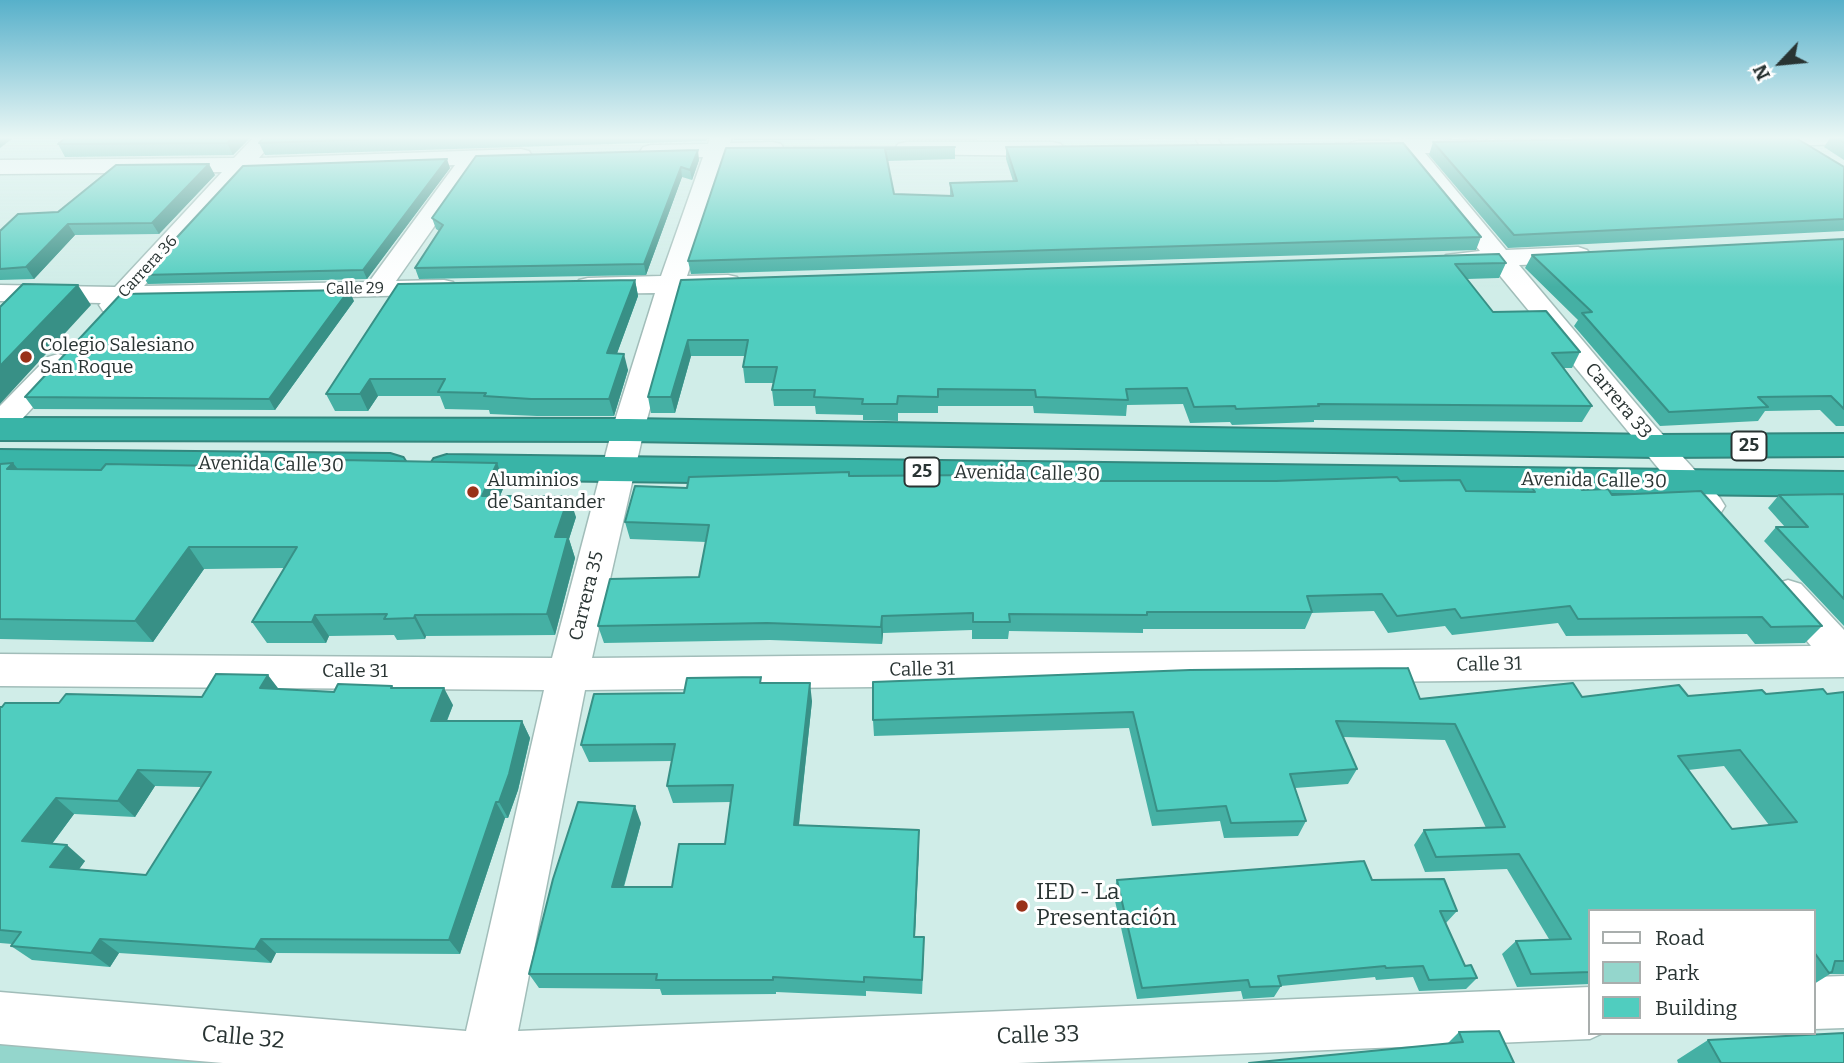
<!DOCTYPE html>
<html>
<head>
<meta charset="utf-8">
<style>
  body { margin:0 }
  #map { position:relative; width:1844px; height:1063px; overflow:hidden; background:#d0ede8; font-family:Bitter,serif }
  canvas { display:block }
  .legend { position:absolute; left:1588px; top:909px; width:228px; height:126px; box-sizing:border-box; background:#fff; border:2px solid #a9aead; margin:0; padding:9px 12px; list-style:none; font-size:21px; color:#293433 }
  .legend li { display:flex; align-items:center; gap:14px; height:35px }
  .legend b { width:35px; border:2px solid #a9aead }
  .north { position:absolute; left:1746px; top:28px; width:70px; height:70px; -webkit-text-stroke:5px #fff; paint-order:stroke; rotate:244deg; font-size:19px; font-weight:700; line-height:28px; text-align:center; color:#293433 }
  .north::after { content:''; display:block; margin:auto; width:24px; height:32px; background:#293433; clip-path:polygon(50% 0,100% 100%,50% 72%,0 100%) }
</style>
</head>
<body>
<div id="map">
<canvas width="1844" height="1063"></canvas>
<ul class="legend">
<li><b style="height:9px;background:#fff"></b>Road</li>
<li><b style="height:19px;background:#94d6cc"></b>Park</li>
<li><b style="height:19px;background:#50cdbf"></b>Building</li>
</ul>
<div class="north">N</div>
</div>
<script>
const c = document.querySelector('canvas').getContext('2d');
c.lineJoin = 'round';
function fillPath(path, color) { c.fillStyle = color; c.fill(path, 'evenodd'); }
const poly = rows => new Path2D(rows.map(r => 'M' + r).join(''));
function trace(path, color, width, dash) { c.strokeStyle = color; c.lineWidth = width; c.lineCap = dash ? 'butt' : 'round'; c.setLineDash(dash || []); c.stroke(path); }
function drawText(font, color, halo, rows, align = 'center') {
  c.font = font + ' Bitter,serif'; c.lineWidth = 6; c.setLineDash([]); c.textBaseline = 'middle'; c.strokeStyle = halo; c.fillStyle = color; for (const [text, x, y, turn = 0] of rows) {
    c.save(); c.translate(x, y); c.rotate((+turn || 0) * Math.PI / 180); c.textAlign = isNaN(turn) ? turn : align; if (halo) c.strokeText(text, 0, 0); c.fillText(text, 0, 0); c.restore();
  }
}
const green = poly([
  [0,1028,485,1063,0,1063]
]);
const minor = poly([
  [253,138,276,138,259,158,521,149,529,151,532,156,529,161,521,163,478,164,396,281,444,280,453,282,457,288,453,294,130,303,123,311,113,313,103,311,99,305,101,303,0,301,0,285,115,287,222,172,0,174,0,160,234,158,253,138],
  [455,165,369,282,144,286,247,172,455,165],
  [710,138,732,138,730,143,773,142,781,144,784,149,781,154,773,156,726,157,687,276,728,275,737,277,741,283,737,289,728,291,682,292,644,430,592,658,1811,646,1769,594,1775,584,1788,580,1801,584,1844,630,1844,677,585,690,518,1031,1590,987,1590,1033,1603,1033,1590,1039,1018,1063,223,1063,0,1044,0,992,466,1031,544,690,0,686,0,654,552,658,612,430,655,293,588,294,579,292,575,286,579,280,588,278,661,276,703,157,651,159,643,157,640,152,643,147,651,145,708,144,710,138],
  [1195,138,1217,138,1224,149,1221,154,1213,156,1205,154,1195,138],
  [1389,138,1488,141,1491,146,1488,151,1480,153,1425,153,1506,250,1578,247,1587,250,1591,255,1587,260,1578,263,1519,265,1654,425,1720,498,1725,506,1720,514,1708,518,1696,514,1492,266,1455,268,1446,265,1442,260,1446,255,1480,251,1401,154,1358,155,1350,153,1347,148,1350,143,1358,141,1391,141,1389,138],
  [1744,138,1844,138,1844,144,1753,147,1745,146,1742,141,1744,138],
  [906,142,1053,142,1061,144,1064,149,1061,154,1053,156,898,154,895,149,898,144,906,142],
  [58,354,68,357,73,363,68,369,11,431,0,434,0,406,48,357,58,354],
  [1844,976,1844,1028,1814,1029,1814,977,1844,976]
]);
const highway = poly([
  [0,418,628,419,1655,435,1844,434,1844,456,1655,457,628,441,0,440,0,418],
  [0,450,390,454,403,458,408,466,403,474,390,478,0,474,0,450],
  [447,455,1844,472,1844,496,447,479,434,475,429,467,434,459,447,455]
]);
const wall = poly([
  [250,138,233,155,65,157,58,144],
  [263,138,708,138,706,141,265,155,259,143],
  [733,138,1265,138,1213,139,734,140],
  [1830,138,1844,138,1844,160,1824,147],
  [1433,142,1844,167,1844,231,1508,248,1429,155],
  [955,147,955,159,887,161,894,194,950,196,950,183,1013,181,1006,159,1006,147,1481,237,1476,250,691,274,688,261,726,148],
  [699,160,692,180,682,177,646,275,419,279,415,268,439,231,436,229,432,218],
  [450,168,367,279,148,284,142,275],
  [215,175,159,234,75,235,34,279,0,280,0,231,58,212],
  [1844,239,1844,426,1836,426,1820,410,1765,411,1758,421,1660,426,1574,326,1578,320,1525,268,1532,255],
  [1506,263,1499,278,1467,279,1493,312,1580,352,1572,368,1564,368,1592,406,1582,422,1314,420,1314,422,1232,425,1230,422,1190,423,1183,404,1127,405,1126,416,1034,413,1033,406,938,406,938,413,898,413,898,421,863,420,863,415,816,414,815,406,774,406,772,390,774,383,745,383,743,367,745,356,691,356,675,413,651,413,648,397,681,280],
  [635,280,638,296,617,353,628,370,614,416,537,416,490,414,489,410,445,409,440,396,378,396,368,411,335,411,326,394],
  [354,301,275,410,34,409,25,397],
  [497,463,505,484,500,496,576,517,569,539,575,558,555,635,426,636,425,639,397,640,394,635,329,636,326,643,267,643,252,622,284,568,204,569,153,642,0,639,0,464,18,469,101,470,219,466,221,470,335,470],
  [849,476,1047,481,1400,481,1466,491,1526,492,1530,485,1582,490,1612,495,1822,626,1805,643,1755,644,1747,634,1566,636,1558,623,1452,635,1445,626,1388,633,1374,611,1312,613,1305,629,1143,629,1143,633,1009,631,1008,639,972,639,972,630,883,633,882,644,770,640,604,643,598,626,699,577,706,542,630,539,625,522,687,488],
  [1844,494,1844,626,1764,541,1776,527,1785,527,1768,508,1779,495],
  [762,683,812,701,799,825,919,846,915,937,924,952,922,994,866,991,866,996,776,992,776,994,662,995,660,989,539,988,529,974,641,823,624,887,672,887,725,844,731,802,673,803,667,786,672,761,589,762,581,745,684,693],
  [393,688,453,705,447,721,522,721,530,738,518,790,508,818,505,818,460,954,276,953,271,963,119,953,110,967,32,960,11,946,12,944,0,943,0,707,202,697,279,689,334,692],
  [155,786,201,787,146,875,79,869,85,861,52,844,74,814,135,817],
  [1844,692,1844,974,1830,974,1814,984,1814,911,1590,911,1590,986,1590,984,1517,987,1502,954,1516,941,1549,939,1507,869,1425,872,1414,845,1424,830,1486,828,1445,740,1343,737,1357,769,1348,784,1295,788,1306,821,1298,836,1224,838,1220,821,1152,826,1129,728,874,736,873,720,1420,699,1688,696,1827,694],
  [1724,766,1769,825,1732,829,1688,770],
  [1117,880,1457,911,1446,923,1465,966,1477,978,1466,989,1419,991,1413,977,1376,980,1375,977,1281,986,1274,997,1243,999,1241,991,1137,999,1113,892],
  [1459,1032,1514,1063,1447,1044],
  [1708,1040,1844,1063,1678,1063,1677,1060]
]);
const shadedWall = poly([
  [0,138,13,138,0,148],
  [232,138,250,138,233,155,227,143],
  [698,150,699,160,692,180,690,170],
  [447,159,450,168,367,279,363,270],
  [209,164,215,175,159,234,152,223],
  [681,167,682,177,646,275,644,264],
  [68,224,75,235,34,279,26,267],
  [635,280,638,296,611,370,607,353],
  [78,285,91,305,0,404,0,366],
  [349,290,354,301,275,410,269,399],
  [688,340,691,356,675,413,671,397],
  [624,354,628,370,614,416,609,399],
  [370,379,378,396,368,411,360,394],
  [13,463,30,484,7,469],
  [497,463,505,484,491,517,482,496],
  [569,496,576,517,569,539,575,558,555,635,547,614,555,537],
  [189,547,204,569,153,642,135,621],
  [315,615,329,636,326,643,312,622],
  [415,615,426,636,425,639,414,618],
  [882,616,883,633,882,644,881,627],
  [268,675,281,692,260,688],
  [810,683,812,701,797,841,794,825],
  [444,688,453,705,440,737,431,721],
  [522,721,530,738,518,790,508,818,499,802],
  [138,770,155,786,135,817,118,801],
  [56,798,74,814,42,857,22,841],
  [496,802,505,818,460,954,449,940],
  [635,806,641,823,619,903,612,887],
  [919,830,919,846,914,952,914,937],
  [67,845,85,861,70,882,50,867],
  [100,939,119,953,110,967,91,953],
  [261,939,276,953,271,963,255,949]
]);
const building = poly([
  [65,138,232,138,227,143,58,144,65,138],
  [263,138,413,138,259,143,263,138],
  [1646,138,1796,138,1844,167,1844,219,1514,235,1433,142,1646,138],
  [1837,138,1844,138,1844,143,1837,138],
  [1403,143,1481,237,688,261,726,148,955,147,885,149,894,194,953,196,950,183,1017,181,1006,147,1403,143],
  [698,150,690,170,681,167,644,264,415,268,443,225,432,218,476,156,698,150],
  [447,159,363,270,142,275,243,166,447,159],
  [209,164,152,223,68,224,26,267,0,269,0,231,18,214,58,212,116,165,209,164],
  [1844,239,1844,409,1831,396,1758,397,1768,407,1669,412,1582,313,1592,312,1532,255,1844,239],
  [1499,254,1506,263,1455,264,1493,312,1546,311,1580,352,1552,353,1592,406,1318,404,1319,406,1236,409,1235,406,1194,407,1187,388,1126,389,1128,400,1036,397,1035,390,938,389,938,397,898,396,897,404,862,404,863,399,814,397,815,390,772,390,777,367,743,367,748,340,688,340,671,397,648,397,681,280,1499,254],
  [635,280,607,353,624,354,609,399,531,399,484,396,486,393,438,392,445,379,370,379,360,394,326,394,398,284,635,280],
  [23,284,78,285,0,366,0,307,23,284],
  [349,290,269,399,25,397,121,294,349,290],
  [341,460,497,463,482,496,569,496,555,537,568,537,547,614,415,615,414,618,384,619,387,614,315,615,312,622,252,622,297,547,189,547,135,621,0,619,0,464,13,463,7,469,101,470,106,464,219,466,216,470,335,470,341,460],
  [849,472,849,476,984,475,984,479,1047,481,1276,481,1397,477,1400,481,1460,480,1466,491,1535,492,1530,485,1577,484,1582,490,1608,489,1612,495,1701,491,1822,626,1771,627,1762,617,1578,619,1570,606,1461,618,1455,609,1397,616,1382,594,1307,596,1312,612,1147,612,1147,615,1009,614,1010,622,973,622,973,613,882,616,881,627,767,623,598,626,610,579,699,577,709,525,625,522,635,486,687,488,689,477,849,472],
  [1844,494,1844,599,1776,527,1808,527,1779,495,1844,494],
  [1408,668,1420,699,1573,683,1582,697,1679,685,1688,696,1762,690,1766,694,1823,689,1827,694,1844,692,1844,961,1835,961,1832,972,1829,973,1814,952,1814,911,1590,911,1590,972,1531,974,1516,941,1571,939,1519,854,1436,857,1424,830,1505,827,1455,724,1336,721,1357,769,1290,774,1306,821,1231,823,1226,806,1157,811,1133,712,873,720,873,682,1190,670,1408,668],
  [1740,750,1797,822,1732,829,1678,756,1740,750],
  [216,674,268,675,260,688,334,692,338,684,392,686,391,688,444,688,431,721,522,721,509,774,499,802,496,802,449,940,261,939,255,949,100,939,91,953,11,946,21,932,0,930,0,707,2,707,5,703,59,703,66,694,202,697,216,674],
  [138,770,211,772,146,875,50,867,67,845,22,841,56,798,118,801,138,770],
  [761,677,760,683,810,683,794,825,919,830,914,937,924,937,922,980,864,977,864,982,773,977,773,980,656,980,657,974,529,974,553,879,578,802,635,806,612,887,672,887,679,844,725,844,733,785,667,786,675,744,581,745,594,694,684,693,687,678,761,677],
  [1364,861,1372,880,1444,879,1457,911,1440,911,1465,966,1471,965,1477,978,1429,980,1423,966,1386,968,1385,966,1278,976,1281,986,1250,987,1248,980,1142,988,1117,880,1364,861],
  [1499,1031,1514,1063,1249,1063,1463,1042,1459,1032,1499,1031],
  [1844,1033,1844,1063,1721,1063,1708,1040,1844,1033]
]);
const markers = [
  [26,357,7,"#993118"],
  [473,492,7,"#993118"],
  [1022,906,7,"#993118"]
];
const farStreetnames = [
  ["Carrera 36",148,267,-47],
  ["Calle 29",355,289,-1]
];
const shields = [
  [1749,446,35],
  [922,472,35]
];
const shieldNames = [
  ["25",1749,446],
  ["25",922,472]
];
const poiNames = [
  ["Colegio Salesiano",40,346],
  ["San Roque",40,368],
  ["Aluminios",487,481],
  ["de Santander",487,503]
];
const streetNames = [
  ["Carrera 33",1618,401,50],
  ["Avenida Calle 30",271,465,1],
  ["Avenida Calle 30",1027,474,1],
  ["Avenida Calle 30",1594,481,1],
  ["Carrera 35",587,596,-76],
  ["Calle 31",1489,665,-1],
  ["Calle 31",922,670,-1],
  ["Calle 31",355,672]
];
const nearPoinames = [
  ["IED - La",1036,893],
  ["Presentación",1036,919]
];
const nearStreetnames = [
  ["Calle 33",1038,1036,-2],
  ["Calle 32",243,1038,5]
];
fillPath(green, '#94d6cc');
trace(minor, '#a1bdb9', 3);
trace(highway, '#33877e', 4);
fillPath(minor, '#fff');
fillPath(highway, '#39b4a7');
fillPath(wall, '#45b0a4');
fillPath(shadedWall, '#389086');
fillPath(building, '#50cdbf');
trace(building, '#389086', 2);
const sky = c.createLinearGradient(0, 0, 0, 287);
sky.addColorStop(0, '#57b0ca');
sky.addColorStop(0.48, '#eaf7f5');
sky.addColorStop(1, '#eaf7f500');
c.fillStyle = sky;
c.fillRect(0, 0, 1844, 287);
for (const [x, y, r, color] of markers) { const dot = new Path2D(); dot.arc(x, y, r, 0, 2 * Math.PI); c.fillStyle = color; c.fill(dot); trace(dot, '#fff', 2.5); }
drawText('16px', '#293433', '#fff', farStreetnames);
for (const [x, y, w] of shields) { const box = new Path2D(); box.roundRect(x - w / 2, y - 14.5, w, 29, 5); c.fillStyle = '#fff'; c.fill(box); trace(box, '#293433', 2); }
drawText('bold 18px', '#293433', null, shieldNames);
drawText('19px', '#293433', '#fff', poiNames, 'left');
drawText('19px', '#293433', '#fff', streetNames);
drawText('23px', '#293433', '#fff', nearPoinames, 'left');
drawText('23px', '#293433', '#fff', nearStreetnames);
</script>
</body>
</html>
